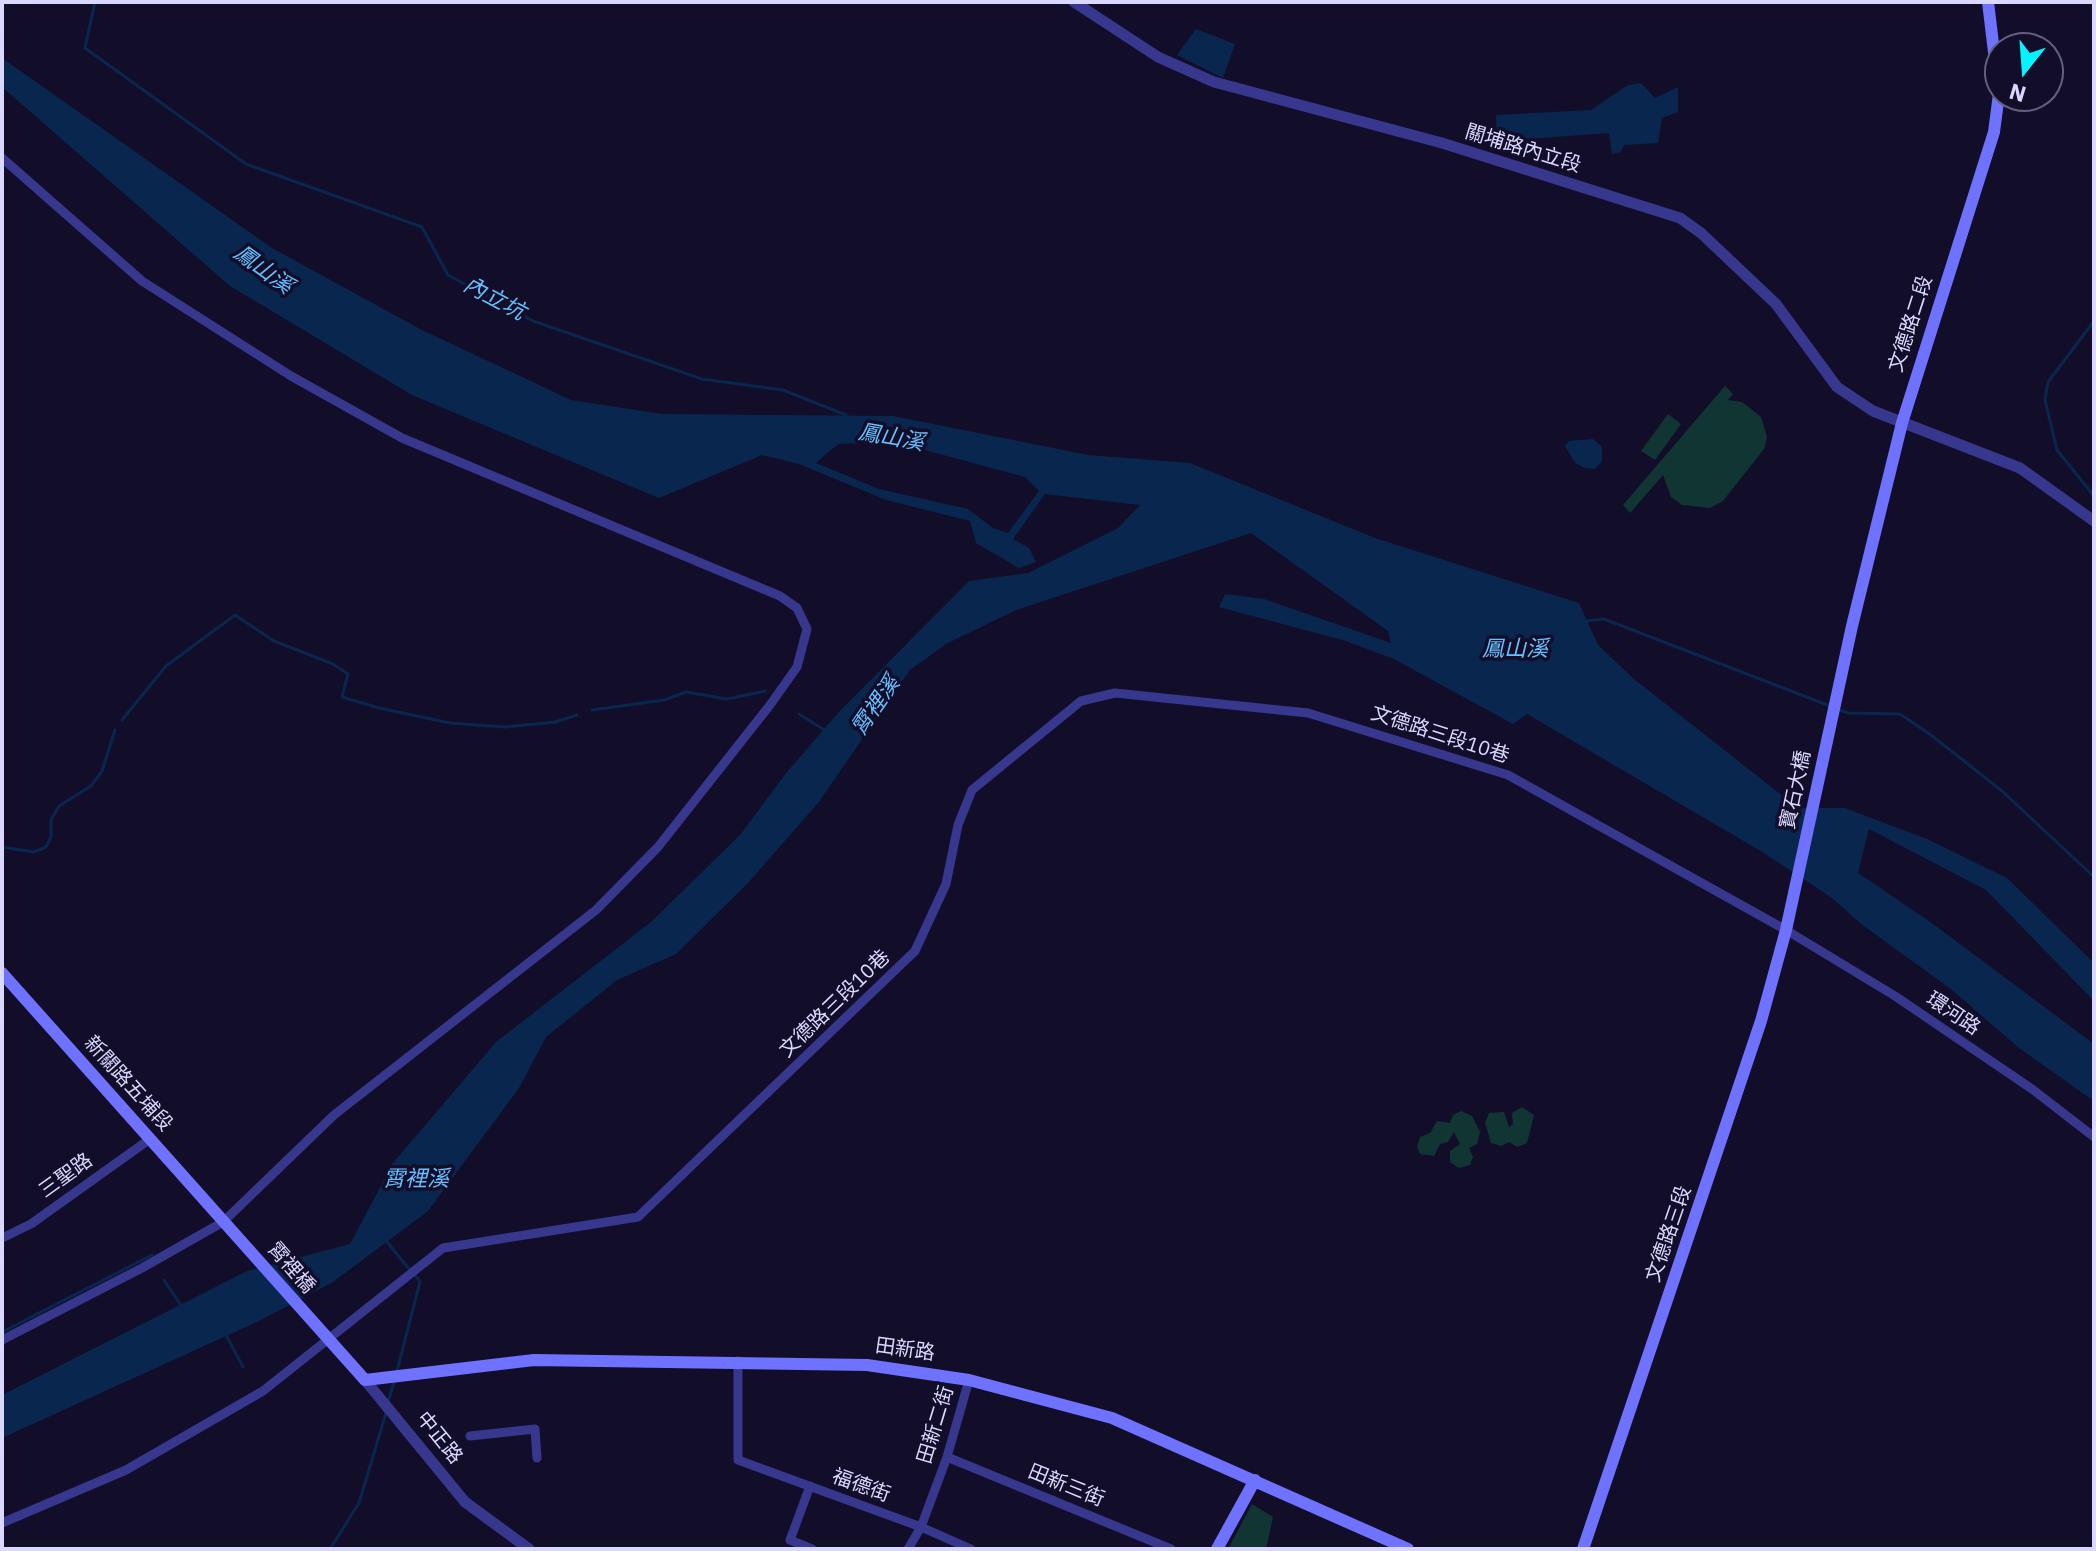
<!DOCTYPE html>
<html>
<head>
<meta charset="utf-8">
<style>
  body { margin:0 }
  #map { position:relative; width:2096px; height:1551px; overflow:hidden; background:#120e2a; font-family:"IBM Plex Sans",sans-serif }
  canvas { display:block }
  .frame { position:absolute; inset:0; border:4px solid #dad8ff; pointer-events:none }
  .north { position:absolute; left:1984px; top:32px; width:80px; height:80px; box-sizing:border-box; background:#120e2a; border:2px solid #625f7f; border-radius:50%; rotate:197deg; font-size:22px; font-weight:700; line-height:32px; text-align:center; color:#dad8ff }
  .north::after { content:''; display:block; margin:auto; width:28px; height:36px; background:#04f3ff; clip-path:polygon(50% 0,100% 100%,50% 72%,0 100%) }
</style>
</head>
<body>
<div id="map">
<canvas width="2096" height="1551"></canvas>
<div class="frame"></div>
<div class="north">N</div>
</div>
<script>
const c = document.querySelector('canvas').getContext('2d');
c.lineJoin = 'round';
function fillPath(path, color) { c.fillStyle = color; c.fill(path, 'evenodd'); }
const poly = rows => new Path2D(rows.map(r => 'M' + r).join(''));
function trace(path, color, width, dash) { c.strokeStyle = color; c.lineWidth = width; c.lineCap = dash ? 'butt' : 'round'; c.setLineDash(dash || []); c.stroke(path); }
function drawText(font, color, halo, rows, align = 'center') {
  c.font = font + ' "IBM Plex Sans","Noto Sans TC",sans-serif'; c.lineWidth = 7; c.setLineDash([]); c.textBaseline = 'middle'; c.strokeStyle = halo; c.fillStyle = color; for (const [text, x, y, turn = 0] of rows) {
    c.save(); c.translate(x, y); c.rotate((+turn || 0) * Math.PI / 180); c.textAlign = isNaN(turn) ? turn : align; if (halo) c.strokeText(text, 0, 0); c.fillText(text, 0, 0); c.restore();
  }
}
const green = poly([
  [1725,386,1733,394,1728,400,1742,402,1761,417,1767,437,1764,449,1723,501,1710,508,1682,505,1671,497,1663,475,1630,513,1623,505],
  [1668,414,1681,424,1655,460,1641,451],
  [1522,1107,1534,1115,1527,1143,1517,1147,1509,1142,1501,1146,1491,1143,1485,1123,1489,1113,1504,1112,1509,1127,1513,1124,1512,1113],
  [1461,1111,1472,1116,1480,1132,1477,1144,1469,1148,1473,1157,1470,1165,1459,1168,1450,1162,1450,1151,1460,1144,1454,1132,1448,1142,1440,1144,1434,1156,1420,1154,1417,1147,1420,1137,1430,1133,1437,1121,1450,1123,1453,1115],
  [1252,1504,1273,1517,1266,1549,1228,1549]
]);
const water = poly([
  [1196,29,1235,44,1223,78,1177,55],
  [2,58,272,248,420,329,571,400,662,414,893,416,1088,455,1190,463,1375,538,1579,603,1598,645,1634,679,1798,808,1845,808,1927,839,2007,878,2094,963,2094,1001,1986,890,1869,829,1858,873,1929,921,2094,1044,2094,1101,2019,1048,1952,990,1860,923,1832,898,1764,853,1527,714,1513,724,1394,659,1346,641,1219,607,1225,594,1264,599,1391,643,1388,631,1251,533,1016,610,946,644,910,670,818,803,748,883,676,954,617,980,546,1037,519,1088,428,1211,333,1282,259,1321,2,1438,2,1395,247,1271,350,1244,393,1163,496,1042,651,922,740,835,787,772,838,713,969,581,1028,573,1118,528,1140,505,1045,494,1013,539,1029,548,1036,562,1019,568,976,543,970,521,886,500,799,464,762,455,659,498,412,395,230,286,2,87],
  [895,442,1025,477,1039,491,1008,533,993,528,968,509,879,489,816,463,838,444],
  [1641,83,1655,98,1678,87,1678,112,1662,118,1658,143,1624,145,1621,152,1612,154,1609,133,1527,139,1523,148,1497,139,1496,115,1591,110,1628,85],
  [1593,439,1602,447,1602,461,1595,469,1585,468,1575,463,1565,446,1569,441]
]);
const stream = poly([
  [95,2,85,48,246,164,422,227,448,275,533,321,702,379,783,390,846,415],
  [2094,321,2048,382,2045,400,2057,450,2094,496],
  [1586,621,1604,619,1830,706],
  [1837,709,1848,713,1900,714,1931,735,2002,791,2094,877],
  [592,710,664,700,686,692,727,699,765,691],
  [799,714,826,731],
  [122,720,166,666,235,615,274,641,333,664,348,674,342,697,379,708,450,723,505,727,555,722,577,715],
  [2,847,34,852,46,847,51,837,51,820,59,806,91,786,102,771,115,730],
  [387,1242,410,1270],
  [164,1280,182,1307],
  [2,1332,152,1255],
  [226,1335,243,1367],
  [397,1371,420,1282,415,1275],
  [388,1402,394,1382],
  [330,1549,359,1503,386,1413]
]);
const minor = poly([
  [2,158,142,281,291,376,402,438,780,596,797,608,807,629,797,667,770,705,658,847,596,910,334,1115,223,1222,142,1268,2,1340],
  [2,1238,31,1224,150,1139],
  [738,1361,738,1460,921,1527,971,1549],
  [470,1436,535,1429,537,1458],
  [947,1457,1171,1549],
  [810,1486,790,1540,812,1549],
  [2,1523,126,1470,263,1391,443,1248,638,1217,915,951,946,884,958,825,972,790,1081,701,1115,693,1308,713,1508,775,1786,930,1895,996,2032,1089,2094,1137],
  [908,1549,921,1527,947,1457,969,1380]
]);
const tertiary = poly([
  [1074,2,1158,57,1214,82,1442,143,1680,218,1701,233,1776,304,1837,387,1873,411,2020,468,2094,521],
  [365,1380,465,1502,529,1549]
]);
const secondary = poly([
  [2,973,365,1380,534,1360,867,1365,969,1380,1112,1418,1408,1549],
  [1217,1549,1255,1480],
  [1583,1549,1761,1021,1786,930,1852,626,1902,423,1994,132,1999,94,1988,2]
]);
const streetNames = [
  ["關埔路內立段",1523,149,17],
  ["文德路二段",1911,324,-72],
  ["文德路三段10巷",1440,735,18],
  ["寶石大橋",1796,790,-78],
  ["文德路三段10巷",835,1004,-44],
  ["環河路",1953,1014,34],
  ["新關路五埔段",128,1084,48],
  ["三聖路",66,1176,-36],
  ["文德路三段",1669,1234,-71],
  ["霄裡橋",291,1268,49],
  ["田新路",905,1350,8],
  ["田新二街",936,1425,-73],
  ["中正路",439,1438,51],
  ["福德街",861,1486,20],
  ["田新三街",1066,1486,22]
];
const waterNames = [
  ["鳳山溪",263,270,36],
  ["內立坑",494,299,28],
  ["鳳山溪",891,438,10],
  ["鳳山溪",1515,650],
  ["霄裡溪",876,706,-55],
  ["霄裡溪",416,1180]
];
fillPath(green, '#113532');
fillPath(water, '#09264f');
trace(stream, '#09264f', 3);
trace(minor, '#36378d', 9);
trace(tertiary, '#36378d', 11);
trace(secondary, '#6f72ff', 12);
drawText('20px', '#dad8ff', '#120e2a', streetNames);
drawText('italic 22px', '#66c0ff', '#120e2a', waterNames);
</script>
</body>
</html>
